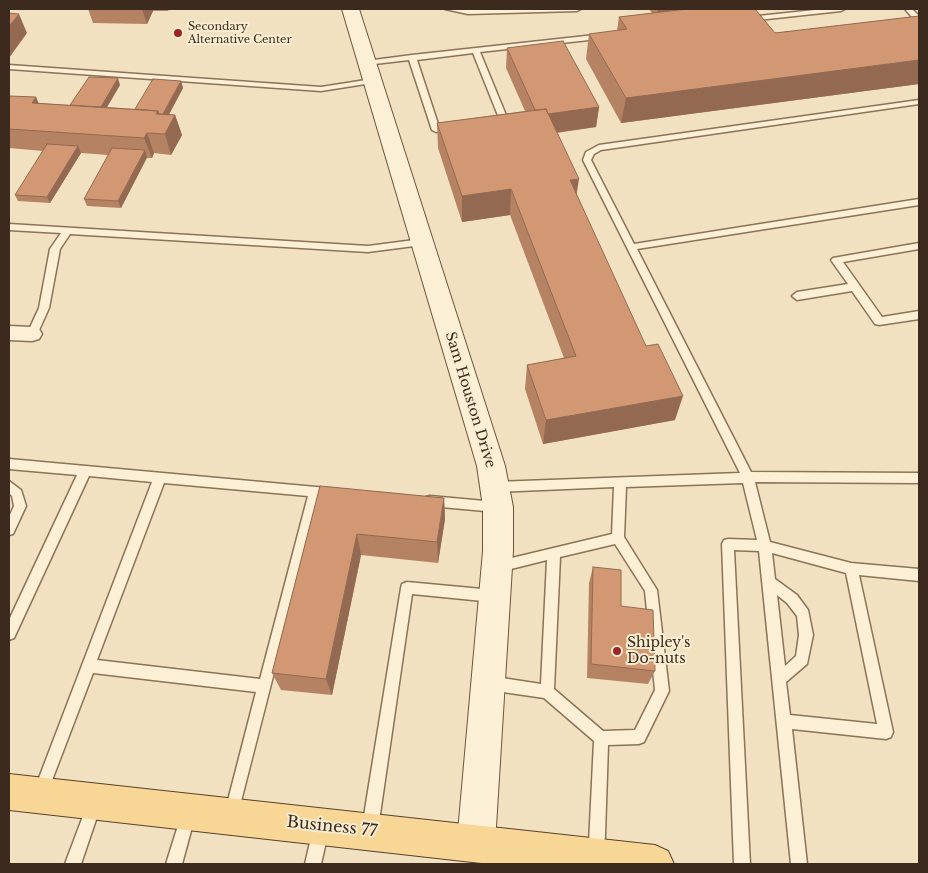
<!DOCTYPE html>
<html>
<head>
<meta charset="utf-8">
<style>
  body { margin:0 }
  #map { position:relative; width:928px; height:873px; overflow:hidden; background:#f1e1c1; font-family:"Libre Baskerville",serif }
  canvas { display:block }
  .frame { position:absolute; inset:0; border:10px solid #3b2a1d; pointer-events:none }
</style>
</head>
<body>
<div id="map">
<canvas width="928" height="873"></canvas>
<div class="frame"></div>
</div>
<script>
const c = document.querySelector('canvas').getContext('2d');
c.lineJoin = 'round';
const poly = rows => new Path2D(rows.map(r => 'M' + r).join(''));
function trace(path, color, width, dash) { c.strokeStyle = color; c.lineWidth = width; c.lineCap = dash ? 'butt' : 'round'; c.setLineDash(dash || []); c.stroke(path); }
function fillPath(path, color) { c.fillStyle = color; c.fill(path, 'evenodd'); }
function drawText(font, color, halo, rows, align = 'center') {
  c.font = font + ' "Libre Baskerville",serif'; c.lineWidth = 4; c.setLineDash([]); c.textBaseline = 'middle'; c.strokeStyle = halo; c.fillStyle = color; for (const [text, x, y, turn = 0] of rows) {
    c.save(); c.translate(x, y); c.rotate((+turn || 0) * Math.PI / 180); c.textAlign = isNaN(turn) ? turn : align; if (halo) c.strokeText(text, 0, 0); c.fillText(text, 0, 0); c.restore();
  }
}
const lane = poly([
  [445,9,468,10,581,9,577,11,468,14,445,9],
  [824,9,845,9,841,11,749,21,745,19,749,17,824,9],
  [905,9,912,9,919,16,919,22,916,22,905,9],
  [604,34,608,36,607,38,480,52,508,120,504,122,496,123,492,121,499,118,473,53,417,60,439,127,451,126,455,128,451,130,436,132,432,130,409,60,366,65,362,63,366,61,412,55,604,34],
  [9,65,321,87,372,79,376,81,372,83,321,91,9,69,9,65],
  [919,100,919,104,601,150,594,154,591,160,634,244,919,199,919,205,637,249,751,472,919,473,919,483,755,482,770,542,851,563,919,569,919,581,859,575,893,732,891,737,886,739,792,729,807,864,791,864,759,551,734,550,750,864,734,864,722,544,724,540,728,539,757,540,743,483,626,487,624,537,657,590,669,691,644,742,639,744,608,745,604,864,588,864,594,741,544,698,489,690,484,688,482,683,484,678,489,676,541,684,547,560,499,572,495,570,493,566,495,562,612,534,614,487,495,492,491,491,489,487,491,483,495,482,740,473,583,160,586,152,599,145,919,100],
  [615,544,645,591,655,690,635,730,603,731,554,689,560,557,615,544],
  [772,553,846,573,877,724,790,715,786,682,807,664,813,635,808,610,797,595,775,579,772,553],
  [777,595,787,603,797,616,799,635,796,656,785,666,777,595],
  [9,224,368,246,422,239,427,242,422,245,368,252,70,234,60,249,49,308,36,337,32,338,27,334,39,308,50,249,61,233,9,230,9,224],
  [919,243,919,249,843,262,882,317,919,311,919,319,879,325,875,324,852,291,797,300,792,296,797,292,848,284,831,260,833,258,919,243],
  [9,459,338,489,340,493,338,497,334,498,319,497,237,817,232,819,227,817,225,812,256,692,93,673,46,796,41,798,36,796,34,791,152,482,89,476,14,638,9,640,9,620,77,475,9,469,9,459],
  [164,483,308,496,260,679,97,660,164,483],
  [9,481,21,490,26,506,13,534,9,535,9,517,14,506,12,496,9,493,9,481],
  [430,496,496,502,500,503,502,507,500,511,496,512,430,506,426,505,424,501,426,497,430,496],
  [407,582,493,590,498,592,499,596,498,600,493,602,412,594,378,828,375,833,370,836,365,833,362,828,401,588,402,584,407,582],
  [94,798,99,800,101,805,81,864,65,864,89,800,94,798],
  [188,809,193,811,195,816,182,864,166,864,181,816,183,811,188,809],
  [321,821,326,824,329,829,321,864,305,864,313,829,316,824,321,821]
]);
const street = poly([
  [9,326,32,327,39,329,42,334,39,339,32,341,9,340,9,326]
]);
const secondary = poly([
  [342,9,359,9,505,466,513,507,513,551,495,843,489,856,476,862,463,856,457,843,483,551,483,507,477,466,342,9]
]);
const primary = poly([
  [9,774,655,845,668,851,674,864,490,864,9,810,9,774]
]);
const wall = poly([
  [88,9,169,9,168,11,153,11,147,24,93,23],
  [649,9,755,9,775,33,919,16,919,84,621,123,586,59,589,34,617,31,619,17,652,13],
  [507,48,599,107,596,127,557,133,577,195,675,420,543,444,525,389,527,365,564,358,510,215,462,222,438,148,437,123,525,111,506,68],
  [181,81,183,88,169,114,175,115,182,135,171,155,154,153,152,158,147,158,121,208,87,206,84,199,108,155,81,153,50,203,18,201,15,195,43,151,9,148,9,96,36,97,38,103,70,105,120,85,107,107,135,109],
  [320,486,444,498,445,519,438,563,361,555,332,695,281,690,272,673],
  [593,567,621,606,655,671,648,684,587,678,589,583]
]);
const shadedWall = poly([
  [142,9,153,9,153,11,147,24],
  [658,9,722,9,656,18],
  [19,14,27,33,9,58,9,26],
  [919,60,919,84,621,123,626,98],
  [118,78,120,85,96,126,93,119],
  [181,81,183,88,163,126,156,114],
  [36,97,45,117,32,103],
  [599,107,596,127,536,135,538,115],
  [175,115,182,135,171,155,165,134],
  [147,133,154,153,152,158,144,138],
  [78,146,81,153,50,203,47,197],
  [145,150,147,157,121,208,118,201],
  [579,179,575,204,570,180],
  [511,189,510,215,462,222,462,196],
  [683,396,675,420,543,444,546,420],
  [444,498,445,519,438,563,437,542],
  [357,534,361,555,332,695,326,679]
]);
const building = poly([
  [687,9,755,9,775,33,919,16,919,60,626,98,589,34,627,29,619,17,687,9],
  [9,13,19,14,9,26,9,13],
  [563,41,599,107,548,114,546,109,535,110,507,48,563,41],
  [89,77,118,78,101,107,70,105,89,77],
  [153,79,181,81,163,114,159,114,158,111,135,109,153,79],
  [9,96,36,97,32,103,158,111,156,114,175,115,165,134,147,133,144,138,9,129,9,96],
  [546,109,579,179,570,180,646,346,658,344,683,396,546,420,527,365,576,356,511,189,462,196,437,123,546,109],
  [47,144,78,146,47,197,15,195,47,144],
  [112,148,145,150,118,201,84,199,112,148],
  [320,486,444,498,437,542,357,534,326,679,272,673,320,486],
  [593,567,621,570,621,606,653,610,655,671,591,664,593,567]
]);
const markers = [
  [178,33,5,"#9f2327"],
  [617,651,5,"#9f2327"]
];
const farPoinames = [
  ["Secondary",188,27],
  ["Alternative Center",188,40]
];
const streetNames = [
  ["Sam Houston Drive",470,400,73]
];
const poiNames = [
  ["Shipley's",627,643],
  ["Do-nuts",627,659]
];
const nearStreetnames = [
  ["Business 77",332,827,6]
];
trace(lane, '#8c7257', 3);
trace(street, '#8c7257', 3);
trace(secondary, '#6e533a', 2);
trace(primary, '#59402c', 2);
fillPath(lane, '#fbefd5');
fillPath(street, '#fbefd5');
fillPath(secondary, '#fbefd5');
fillPath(primary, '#f7d696');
fillPath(wall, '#b58364');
fillPath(shadedWall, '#936a51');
fillPath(building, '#d29874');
trace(building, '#936a51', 1);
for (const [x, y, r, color] of markers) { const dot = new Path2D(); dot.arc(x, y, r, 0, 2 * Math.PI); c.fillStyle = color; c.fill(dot); trace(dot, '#f8ecd1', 2); }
drawText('11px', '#3b2a1d', '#f8ecd1', farPoinames, 'left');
drawText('14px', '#3b2a1d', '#f8ecd1', streetNames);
drawText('14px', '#3b2a1d', '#f8ecd1', poiNames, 'left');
drawText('16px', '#3b2a1d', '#f8ecd1', nearStreetnames);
</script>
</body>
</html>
